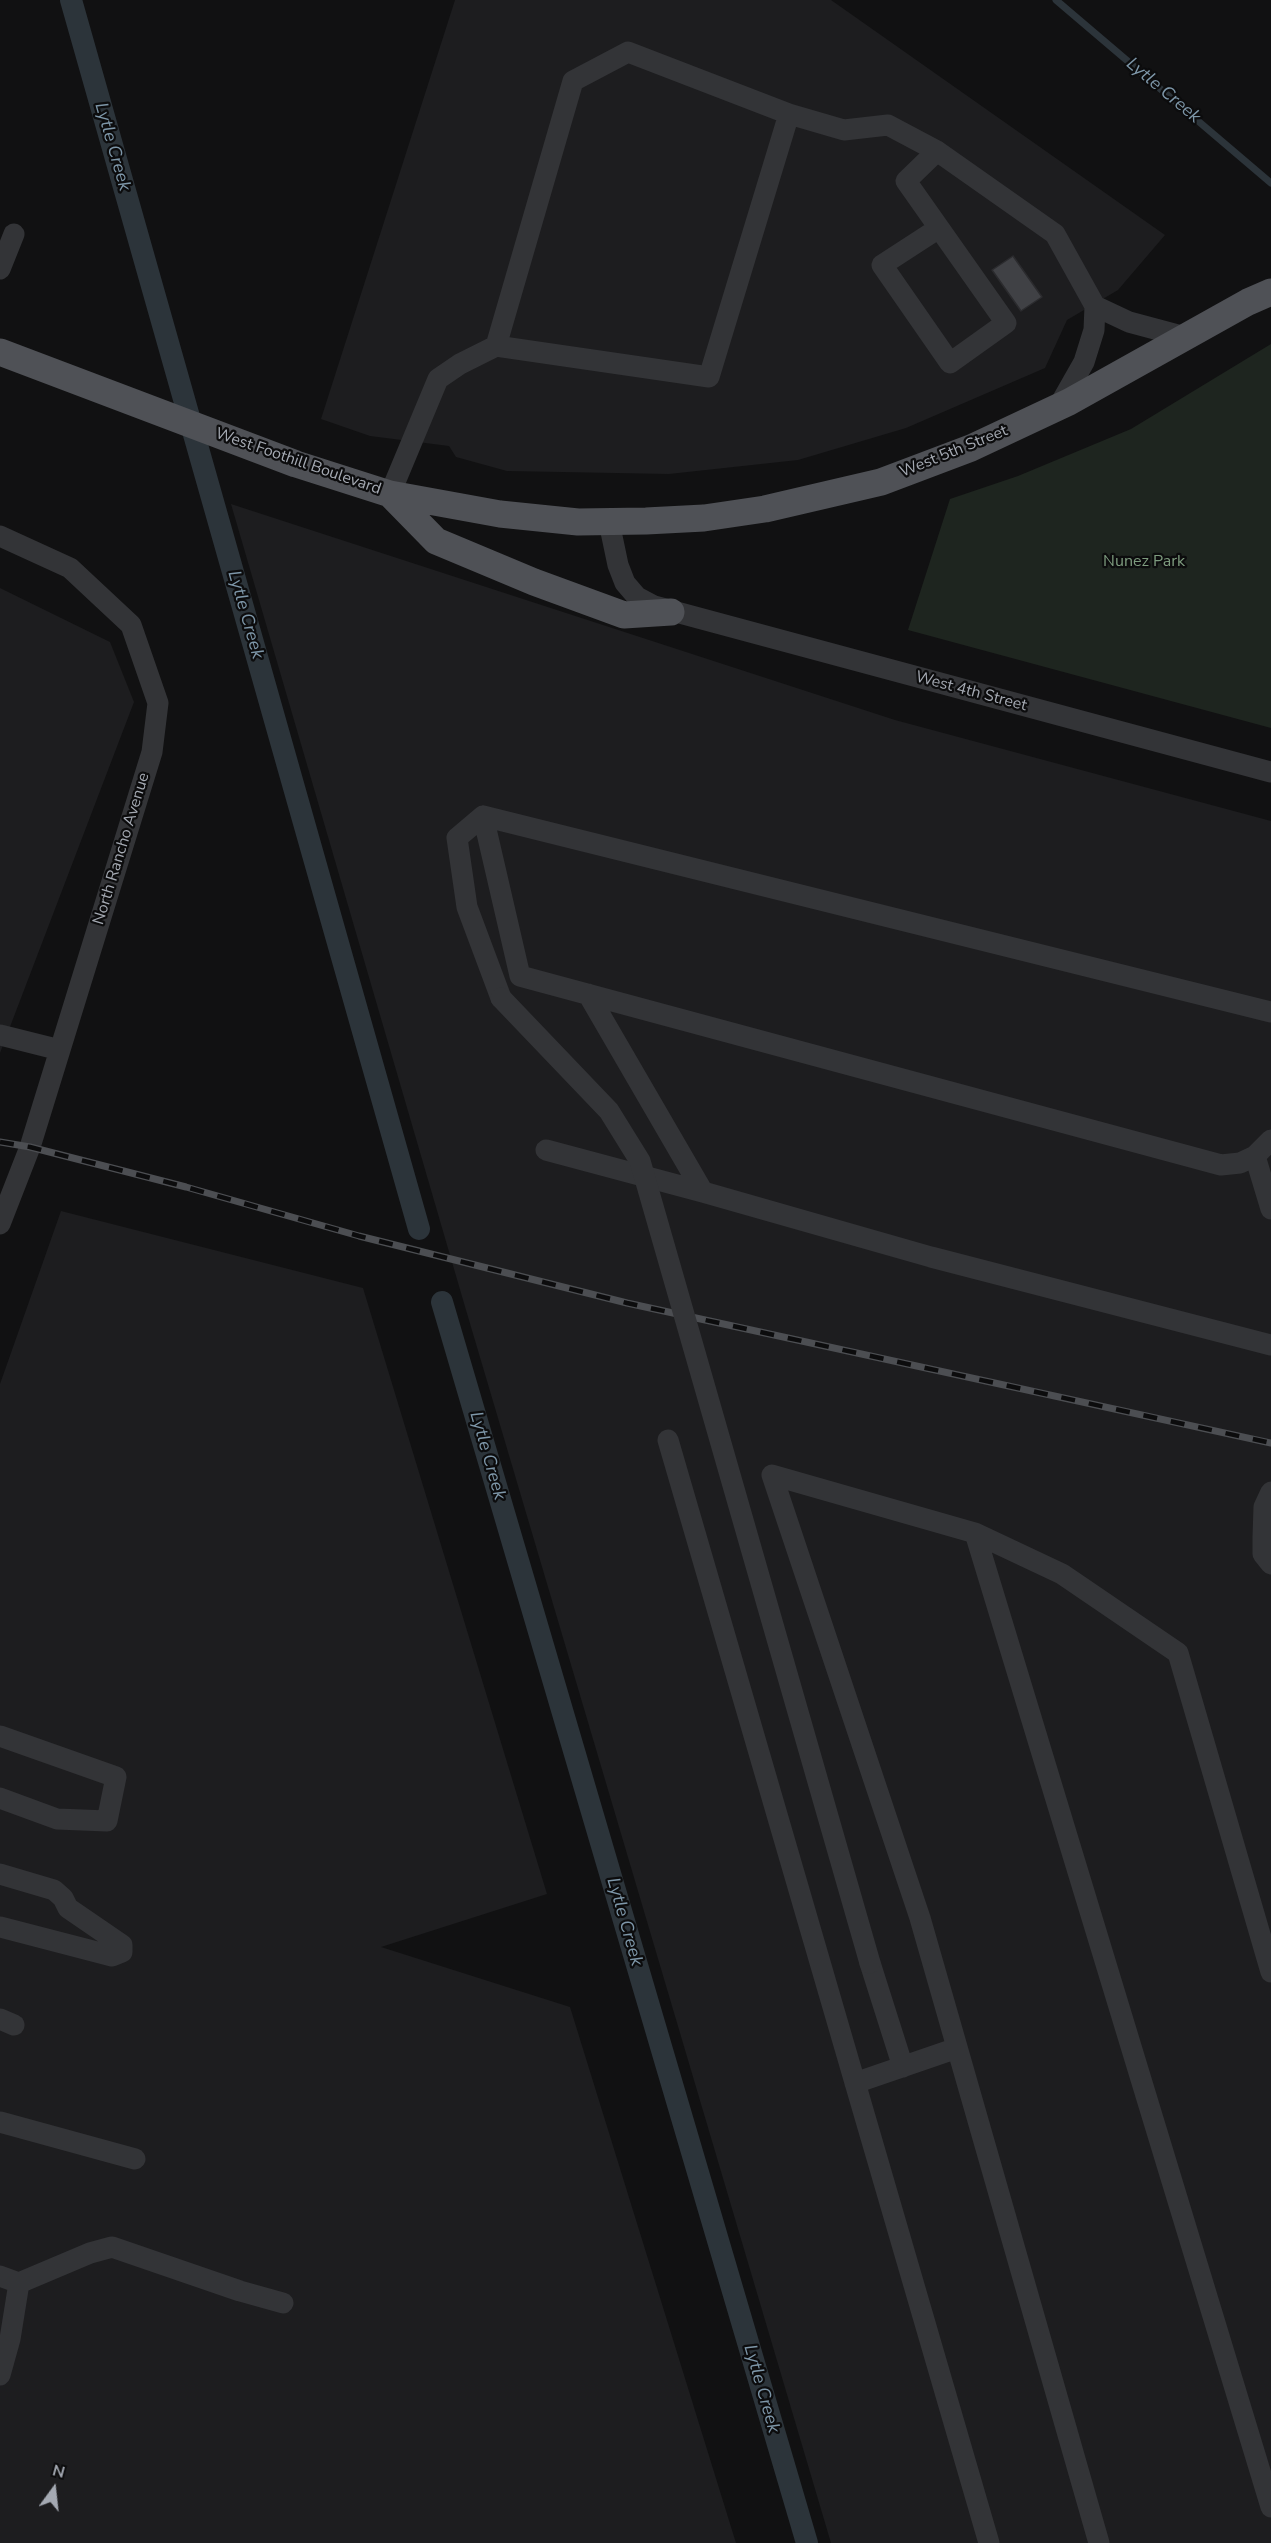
<!DOCTYPE html>
<html>
<head>
<meta charset="utf-8">
<style>
  body { margin:0 }
  #map { position:relative; width:1271px; height:2543px; overflow:hidden; background:#111112; font-family:"Nunito Sans",sans-serif }
  canvas { display:block }
  .north { position:absolute; left:24px; top:2459px; width:60px; height:60px; -webkit-text-stroke:4px #0c0c0d; paint-order:stroke; rotate:15deg; font-size:16px; font-weight:700; line-height:24px; text-align:center; color:#a4a9b2 }
  .north::after { content:''; display:block; margin:auto; width:21px; height:27px; background:#a4a9b2; clip-path:polygon(50% 0,100% 100%,50% 72%,0 100%) }
</style>
</head>
<body>
<div id="map">
<canvas width="1271" height="2543"></canvas>
<div class="north">N</div>
</div>
<script>
const c = document.querySelector('canvas').getContext('2d');
c.lineJoin = 'round';
function fillPath(path, color) { c.fillStyle = color; c.fill(path, 'evenodd'); }
const poly = rows => new Path2D(rows.map(r => 'M' + r).join(''));
function trace(path, color, width, dash) { c.strokeStyle = color; c.lineWidth = width; c.lineCap = dash ? 'butt' : 'round'; c.setLineDash(dash || []); c.stroke(path); }
function drawText(font, color, halo, rows, align = 'center') {
  c.font = font + ' "Nunito Sans",sans-serif'; c.lineWidth = 4.5; c.setLineDash([]); c.textBaseline = 'middle'; c.strokeStyle = halo; c.fillStyle = color; for (const [text, x, y, turn = 0] of rows) {
    c.save(); c.translate(x, y); c.rotate((+turn || 0) * Math.PI / 180); c.textAlign = isNaN(turn) ? turn : align; if (halo) c.strokeText(text, 0, 0); c.fillText(text, 0, 0); c.restore();
  }
}
const built = poly([
  [455,0,831,0,1165,235,1118,290,1067,320,1045,368,906,428,798,460,669,474,507,471,456,457,449,446,370,436,321,419],
  [231,504,895,720,1271,821,1271,2543,831,2543,466,1310],
  [0,588,110,642,134,702,0,1053],
  [61,1211,363,1288,547,1894,381,1947,570,2007,736,2543,0,2543,0,1384]
]);
const green = poly([
  [1271,344,1271,728,908,630,950,499,1018,476,1131,429]
]);
const stream = poly([
  [1056,0,1271,183]
]);
const canal = poly([
  [71,0,419,1229],
  [442,1302,807,2543]
]);
const building = poly([
  [1013,256,1042,297,1021,311,992,270,1013,256]
]);
const minor = poly([
  [789,114,709,377,496,346,573,81,628,52,789,114,844,130,888,125,937,151,1055,234,1095,306,1094,330,1084,362,1059,406],
  [937,151,906,181,1006,323,950,363,882,265,939,228],
  [0,269,14,234],
  [1095,306,1129,322,1185,337],
  [390,494,438,379,460,364,496,346],
  [609,522,618,565,625,583,637,597,654,606,1271,772],
  [0,536,70,568,131,625,158,703,152,752,30,1147,0,1224],
  [483,816,457,838,467,907,501,998],
  [588,994,703,1192],
  [1271,1012,483,816,520,976,1221,1165,1240,1163,1255,1156,1271,1140],
  [0,1035,60,1050],
  [546,1150,703,1192,931,1257,1271,1345],
  [1255,1156,1271,1209],
  [668,1440,989,2543],
  [1271,1492,1264,1507,1263,1537,1263,1554,1271,1564],
  [975,1533,1062,1574,1178,1653,1271,1972],
  [0,1736,116,1777,107,1821,57,1819,0,1798],
  [0,1874,54,1890,63,1898,68,1908,122,1945,122,1952,112,1956,0,1927],
  [870,1963,903,2067],
  [0,2019,14,2025],
  [855,2083,957,2048],
  [0,2122,135,2159],
  [0,2276,19,2283,90,2253,112,2247,240,2291,283,2303],
  [0,2375,10,2339,19,2283],
  [1099,2543,920,1918,772,1475,975,1533,1271,2507]
]);
const major = poly([
  [0,352,296,464,390,494,500,514,578,522,646,521,704,518,765,509,881,482,971,448,1069,402,1248,302,1271,292],
  [390,494,436,541,534,582,624,615,671,612]
]);
const rail = poly([
  [0,1142,30,1147,186,1187,359,1236,627,1303,1271,1443]
]);
const minorBridge = poly([
  [501,998,609,1111,640,1161,870,1963]
]);
const streetNames = [
  ["West 5th Street",954,452,-22],
  ["West Foothill Boulevard",298,462,19],
  ["West 4th Street",971,692,15],
  ["North Rancho Avenue",122,849,-73]
];
const parkNames = [
  ["Nunez Park",1144,562]
];
const waterNames = [
  ["Lytle Creek",1163,91,40],
  ["Lytle Creek",112,147,74],
  ["Lytle Creek",245,615,74],
  ["Lytle Creek",487,1456,74],
  ["Lytle Creek",624,1922,74],
  ["Lytle Creek",761,2389,74]
];
fillPath(built, '#1d1d1f');
fillPath(green, '#1e251f');
trace(stream, '#2c343a', 7);
trace(canal, '#2c343a', 22);
fillPath(building, '#404145');
trace(building, '#2b2b2e', 1.5);
trace(minor, '#333437', 21);
trace(major, '#4f5156', 27);
trace(rail, '#4c4e52', 7);
trace(rail, '#0c0c0d', 4.5, [14]);
trace(minorBridge, '#333437', 21);
drawText('16px', '#a4a9b2', '#0c0c0d', streetNames);
drawText('16px', '#7d9b7e', '#0c0c0d', parkNames);
drawText('italic 18px', '#7e97a9', '#0c0c0d', waterNames);
</script>
</body>
</html>
